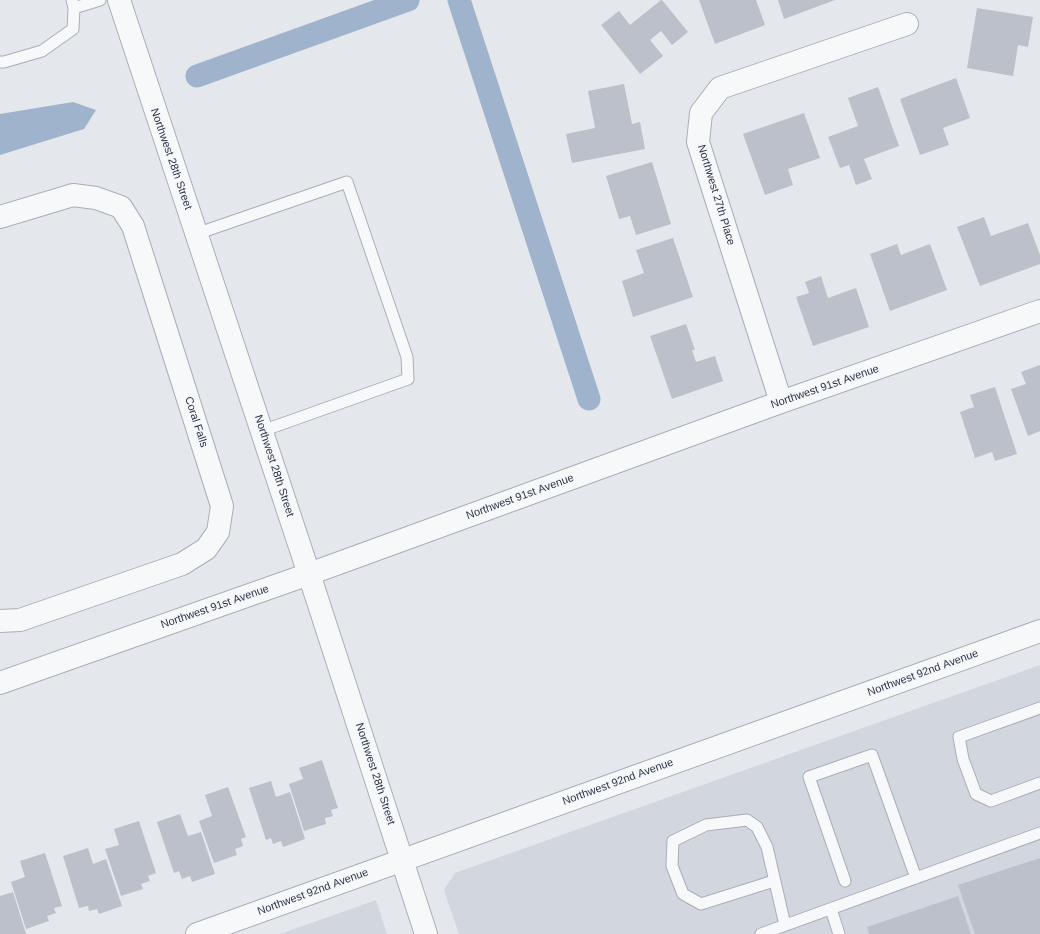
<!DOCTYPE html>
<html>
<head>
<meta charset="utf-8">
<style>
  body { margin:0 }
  canvas { display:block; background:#e4e7ec }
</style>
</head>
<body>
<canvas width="1040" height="934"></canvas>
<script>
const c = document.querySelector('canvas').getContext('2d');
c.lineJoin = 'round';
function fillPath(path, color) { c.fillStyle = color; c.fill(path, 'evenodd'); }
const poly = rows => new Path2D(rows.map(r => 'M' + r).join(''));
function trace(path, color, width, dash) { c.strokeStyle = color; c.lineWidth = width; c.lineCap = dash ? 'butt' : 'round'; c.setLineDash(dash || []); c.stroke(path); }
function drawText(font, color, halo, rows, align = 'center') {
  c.font = font + ' Helvetica,sans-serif'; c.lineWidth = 3; c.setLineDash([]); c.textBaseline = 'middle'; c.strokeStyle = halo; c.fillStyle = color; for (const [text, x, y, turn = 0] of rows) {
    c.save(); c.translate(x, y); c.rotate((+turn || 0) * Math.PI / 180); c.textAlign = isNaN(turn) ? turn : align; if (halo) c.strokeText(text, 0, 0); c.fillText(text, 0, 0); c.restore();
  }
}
const built = poly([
  [1040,665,1040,934,459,934,444,890,455,873],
  [376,900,387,934,280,934]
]);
const water = poly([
  [73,102,96,110,84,129,0,155,0,114]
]);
const canal = poly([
  [459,0,589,399],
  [197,76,408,0]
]);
const building = poly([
  [661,0,662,0,688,32,672,45,661,31,650,40,663,56,640,74,601,25,619,11,630,25],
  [699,0,756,0,765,25,715,44],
  [778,0,835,0,784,19],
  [977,8,1033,17,1028,47,1018,45,1013,76,967,68],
  [956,78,970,118,943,128,949,145,920,155,900,99],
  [624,84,632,124,640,122,645,149,572,163,566,134,595,128,588,91],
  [878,87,899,146,864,159,872,179,856,185,849,165,840,168,828,137,858,126,848,98],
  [804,113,820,158,788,169,793,185,765,195,743,134],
  [652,162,671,224,636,235,630,216,619,219,606,176],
  [984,217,991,236,1028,223,1040,255,1040,264,980,286,957,227],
  [673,238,693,297,633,317,622,281,644,273,636,250],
  [897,244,901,255,930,244,947,290,890,311,870,254],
  [821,276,828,298,856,288,869,327,813,346,796,297,809,293,805,282],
  [686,324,695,350,692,350,696,362,715,356,723,381,672,399,650,336],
  [1040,365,1040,431,1028,436,1011,389,1026,384,1021,372],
  [995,387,1017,454,995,461,992,452,975,458,960,412,974,407,970,395],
  [322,760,338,808,331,810,333,816,325,818,326,824,304,831,289,784,303,779,299,768],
  [271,781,276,797,290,792,305,839,283,847,281,841,273,844,271,838,266,840,249,788],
  [228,787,246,837,241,839,243,846,235,849,237,855,214,863,199,821,212,816,205,795],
  [180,814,188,836,201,832,215,874,192,882,190,876,182,879,179,871,174,873,157,822],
  [139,821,156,873,148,876,150,881,141,884,143,889,121,896,105,849,119,845,114,829],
  [88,848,93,864,106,859,122,906,99,914,97,909,89,911,88,906,79,908,63,856],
  [45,853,62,906,54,908,56,913,47,916,49,921,26,929,11,882,25,877,20,861],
  [1040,858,1040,934,975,934,958,885],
  [13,892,26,934,0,934,0,896],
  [958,896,971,934,869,934,867,927]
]);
const lane = poly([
  [72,0,74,8,100,0],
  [0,62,4,62,42,51,73,29,74,8],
  [196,234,347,182,407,357,408,379,262,431],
  [1040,708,959,737,963,759,976,794,991,801,1040,783],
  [774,881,701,904,683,894,672,866,673,841,706,825,747,820,757,827,767,847,785,925],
  [845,881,809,777,872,755,916,878],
  [831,909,839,934],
  [761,934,1040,833]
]);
const street = poly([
  [119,0,309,574,426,934],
  [0,217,73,195,96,198,121,207,133,226,222,506,218,532,206,549,182,564,20,620,0,621],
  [781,402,698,142,701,113,720,88,907,24],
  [0,683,309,574,781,402,1040,311],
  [197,934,1040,631]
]);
const streetNames = [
  ["Northwest 28th Street",171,159,71],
  ["Northwest 27th Place",716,195,73],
  ["Northwest 91st Avenue",825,387,-19],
  ["Coral Falls",196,422,72],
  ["Northwest 28th Street",274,466,72],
  ["Northwest 91st Avenue",520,497,-20],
  ["Northwest 91st Avenue",215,607,-19],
  ["Northwest 92nd Avenue",923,673,-20],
  ["Northwest 28th Street",375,774,72],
  ["Northwest 92nd Avenue",618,782,-20],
  ["Northwest 92nd Avenue",313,892,-20]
];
fillPath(built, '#d2d6de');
fillPath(water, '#9fb4cc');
trace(canal, '#9fb4cc', 23);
fillPath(building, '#bbc0ca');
trace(lane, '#a9aeb7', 13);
trace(street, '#a9aeb7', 24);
trace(lane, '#f7f8fa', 11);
trace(street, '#f7f8fa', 22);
drawText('11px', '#2b3445', '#f4f6f9', streetNames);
</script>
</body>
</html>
